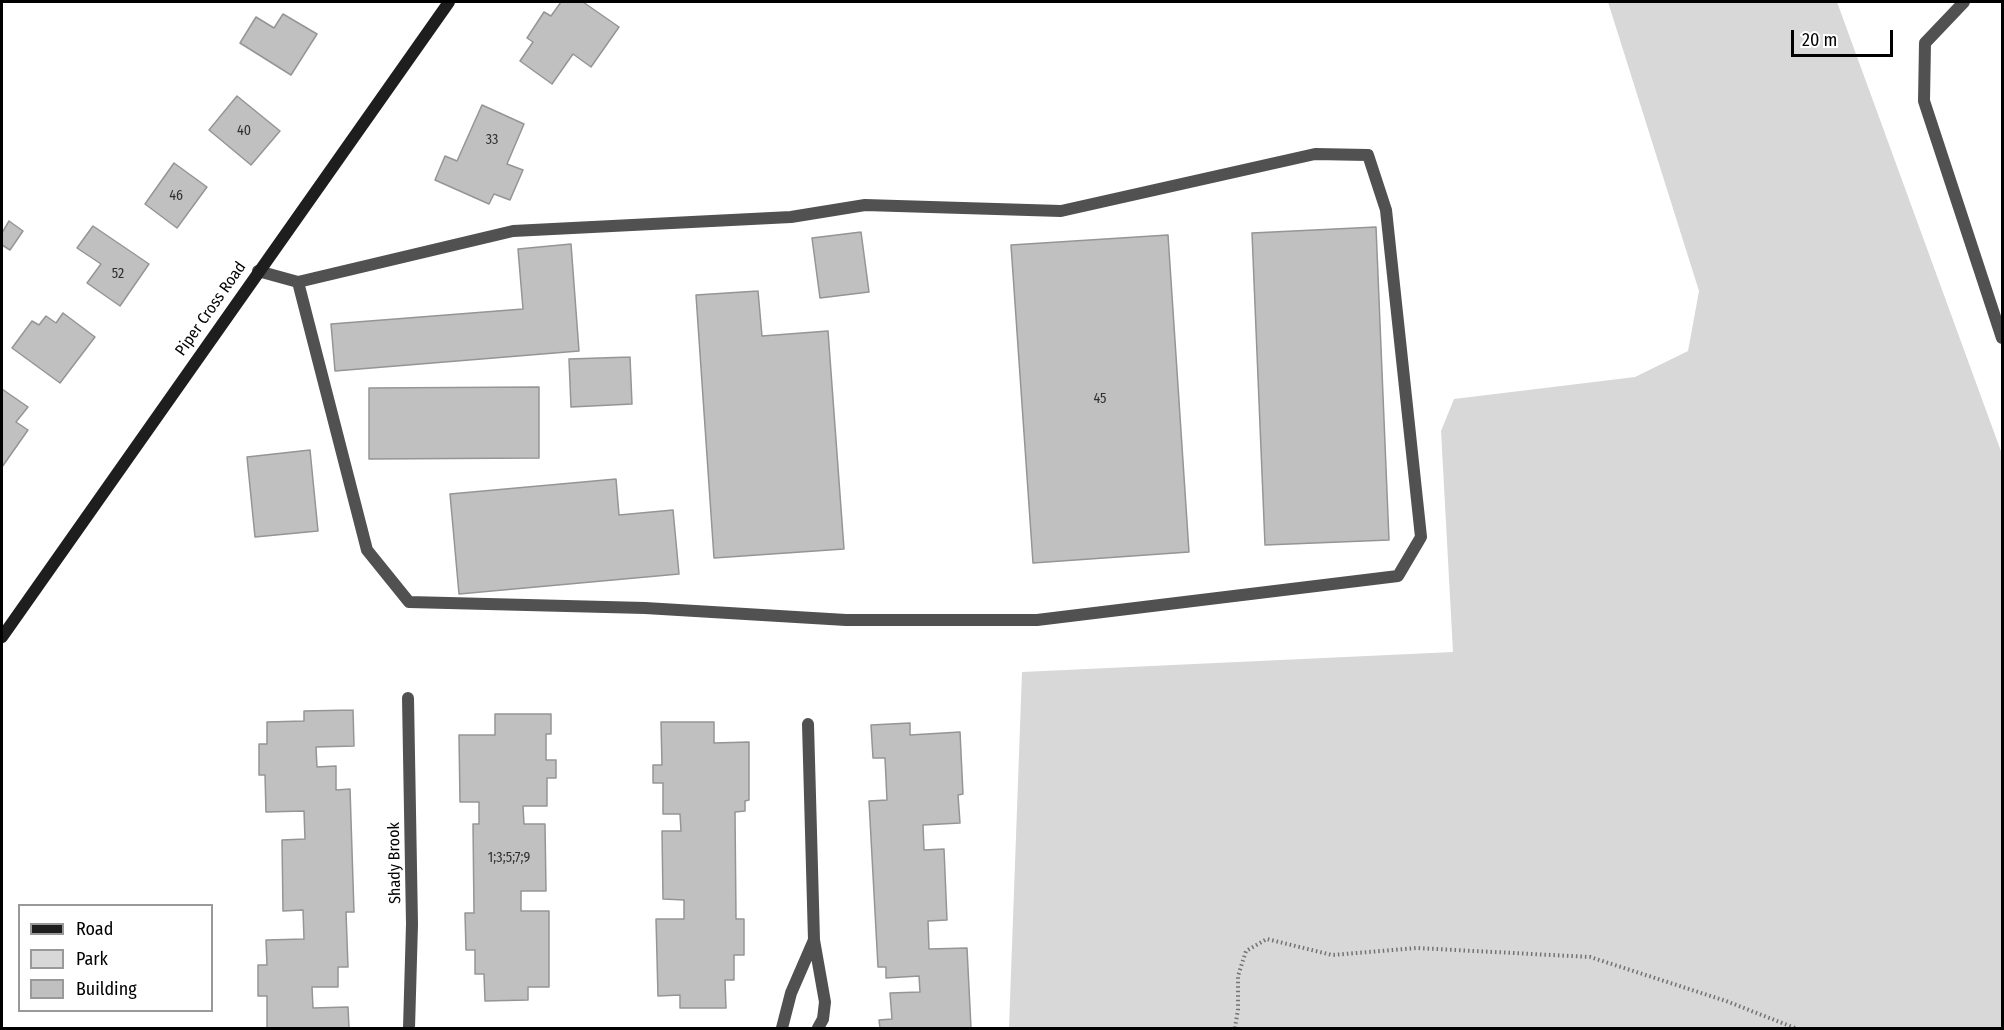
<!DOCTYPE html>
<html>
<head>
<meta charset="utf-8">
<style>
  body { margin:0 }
  #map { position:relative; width:2004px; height:1030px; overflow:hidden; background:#fff; font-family:"Fira Sans Condensed",sans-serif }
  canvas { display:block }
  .frame { position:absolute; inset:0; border:3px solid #000; pointer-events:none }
  .legend { position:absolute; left:18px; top:904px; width:195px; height:108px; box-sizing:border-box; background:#fff; border:2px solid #999; margin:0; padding:8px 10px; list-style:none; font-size:18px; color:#000 }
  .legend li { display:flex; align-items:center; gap:12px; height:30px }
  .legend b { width:30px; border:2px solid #999 }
  .scale { position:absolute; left:1791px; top:30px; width:102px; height:27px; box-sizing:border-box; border:3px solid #000; border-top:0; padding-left:8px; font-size:18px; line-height:21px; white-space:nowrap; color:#000; -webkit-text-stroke:4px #fff; paint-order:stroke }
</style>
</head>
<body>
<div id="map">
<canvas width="2004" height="1030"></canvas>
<div class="frame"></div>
<ul class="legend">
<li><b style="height:8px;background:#1e1e1e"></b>Road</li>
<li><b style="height:16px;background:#d8d8d8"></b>Park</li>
<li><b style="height:16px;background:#c0c0c0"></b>Building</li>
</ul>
<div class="scale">20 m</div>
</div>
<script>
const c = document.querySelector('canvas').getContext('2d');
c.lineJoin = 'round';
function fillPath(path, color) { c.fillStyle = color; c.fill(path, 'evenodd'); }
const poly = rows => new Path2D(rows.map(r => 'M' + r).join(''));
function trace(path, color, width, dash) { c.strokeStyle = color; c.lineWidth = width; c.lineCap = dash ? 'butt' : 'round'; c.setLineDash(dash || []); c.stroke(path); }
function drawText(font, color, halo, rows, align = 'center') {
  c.font = font + ' "Fira Sans Condensed",sans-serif'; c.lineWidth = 4.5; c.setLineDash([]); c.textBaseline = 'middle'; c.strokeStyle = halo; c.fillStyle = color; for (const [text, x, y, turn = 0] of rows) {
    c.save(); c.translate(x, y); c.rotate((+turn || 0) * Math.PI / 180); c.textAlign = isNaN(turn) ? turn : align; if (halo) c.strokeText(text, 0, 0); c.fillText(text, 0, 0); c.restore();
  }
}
const green = poly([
  [1608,2,1837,2,2002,454,2002,1028,1009,1028,1022,672,1453,652,1441,431,1454,399,1635,377,1688,351,1699,291]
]);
const building = poly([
  [561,2,583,2,619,27,591,67,573,54,552,84,520,61,533,42,527,38,544,12,551,16,561,2],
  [283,14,317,34,291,75,240,43,256,17,274,28,283,14],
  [237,96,280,131,251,165,209,130,237,96],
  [482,105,524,124,507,164,523,170,510,200,494,194,489,204,435,180,445,156,457,161,482,105],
  [174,163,207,187,177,228,145,204,174,163],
  [9,221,23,231,10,250,2,245,2,233,9,221],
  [93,226,149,264,120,306,87,283,101,264,77,248,93,226],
  [1376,227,1389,540,1265,545,1252,233,1376,227],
  [861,232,869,292,820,298,812,238,861,232],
  [1168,235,1189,552,1033,563,1011,245,1168,235],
  [571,244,579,351,335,371,331,324,523,309,518,249,571,244],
  [758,291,762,336,828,331,844,549,714,558,696,295,758,291],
  [63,313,95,337,60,383,12,348,32,321,39,325,46,316,56,323,63,313],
  [630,357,632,404,571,407,569,359,630,357],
  [539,387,539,458,369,459,369,388,539,387],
  [2,389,28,407,16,422,28,430,2,467,2,389],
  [310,450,318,531,255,537,247,457,310,450],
  [616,479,619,515,673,510,679,574,459,594,450,494,616,479],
  [353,710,354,746,316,747,317,767,336,766,336,790,350,789,354,912,346,912,348,967,338,967,338,987,312,987,313,1008,348,1007,349,1028,267,1028,267,996,258,996,258,965,267,965,266,940,304,939,303,910,283,911,282,840,305,839,304,811,266,812,265,775,259,775,259,744,267,744,267,722,304,721,304,711,353,710],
  [495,714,551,714,551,734,546,734,546,760,556,760,556,778,547,778,547,806,523,806,524,824,545,824,546,891,521,891,521,911,549,911,549,987,528,987,528,1000,485,1001,484,974,475,974,475,950,466,950,465,913,474,913,473,824,479,824,479,802,460,802,459,735,495,735,495,714],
  [661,722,714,722,714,743,749,742,749,800,745,801,745,811,735,812,736,919,744,919,744,955,734,955,734,980,725,980,726,1008,680,1008,680,995,658,996,656,919,684,919,684,900,663,899,662,831,681,831,680,814,663,814,663,783,653,783,653,765,662,765,661,722],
  [910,723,910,735,960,732,963,794,958,795,960,823,923,825,924,850,944,849,947,920,928,921,929,949,967,948,971,1028,880,1028,879,1020,892,1019,890,993,920,992,919,976,886,978,886,967,878,967,869,801,887,800,885,758,873,758,871,725,910,723]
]);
const path = poly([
  [1235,1028,1238,1009,1238,976,1246,951,1267,939,1332,955,1417,948,1590,957,1726,1001,1795,1028]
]);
const lane = poly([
  [1964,2,1925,43,1924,101,2002,338],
  [258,271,298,282,513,231,791,217,865,205,1061,211,1315,154,1368,155,1386,210,1421,537,1398,576,1037,620,846,620,645,608,409,602,367,550,298,282]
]);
const street = poly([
  [408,698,412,924,409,1028],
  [808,724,814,940],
  [782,1028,791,993,814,940,825,1002,823,1019,818,1028]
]);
const secondary = poly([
  [2,637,449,2]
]);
const numberNames = [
  ["40",244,131],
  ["33",492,140],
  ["46",176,196],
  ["52",118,274],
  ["45",1100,399],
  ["1;3;5;7;9",509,858]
];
const streetNames = [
  ["Piper Cross Road",211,309,-55],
  ["Shady Brook",395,863,-91]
];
fillPath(green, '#d8d8d8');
fillPath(building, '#c0c0c0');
trace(building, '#959595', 1.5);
trace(path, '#737373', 4, [1.5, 3]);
trace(lane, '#515151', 12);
trace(street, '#515151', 12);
trace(secondary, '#1e1e1e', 12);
drawText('14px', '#303030', null, numberNames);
drawText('16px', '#000', '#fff', streetNames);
</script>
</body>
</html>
